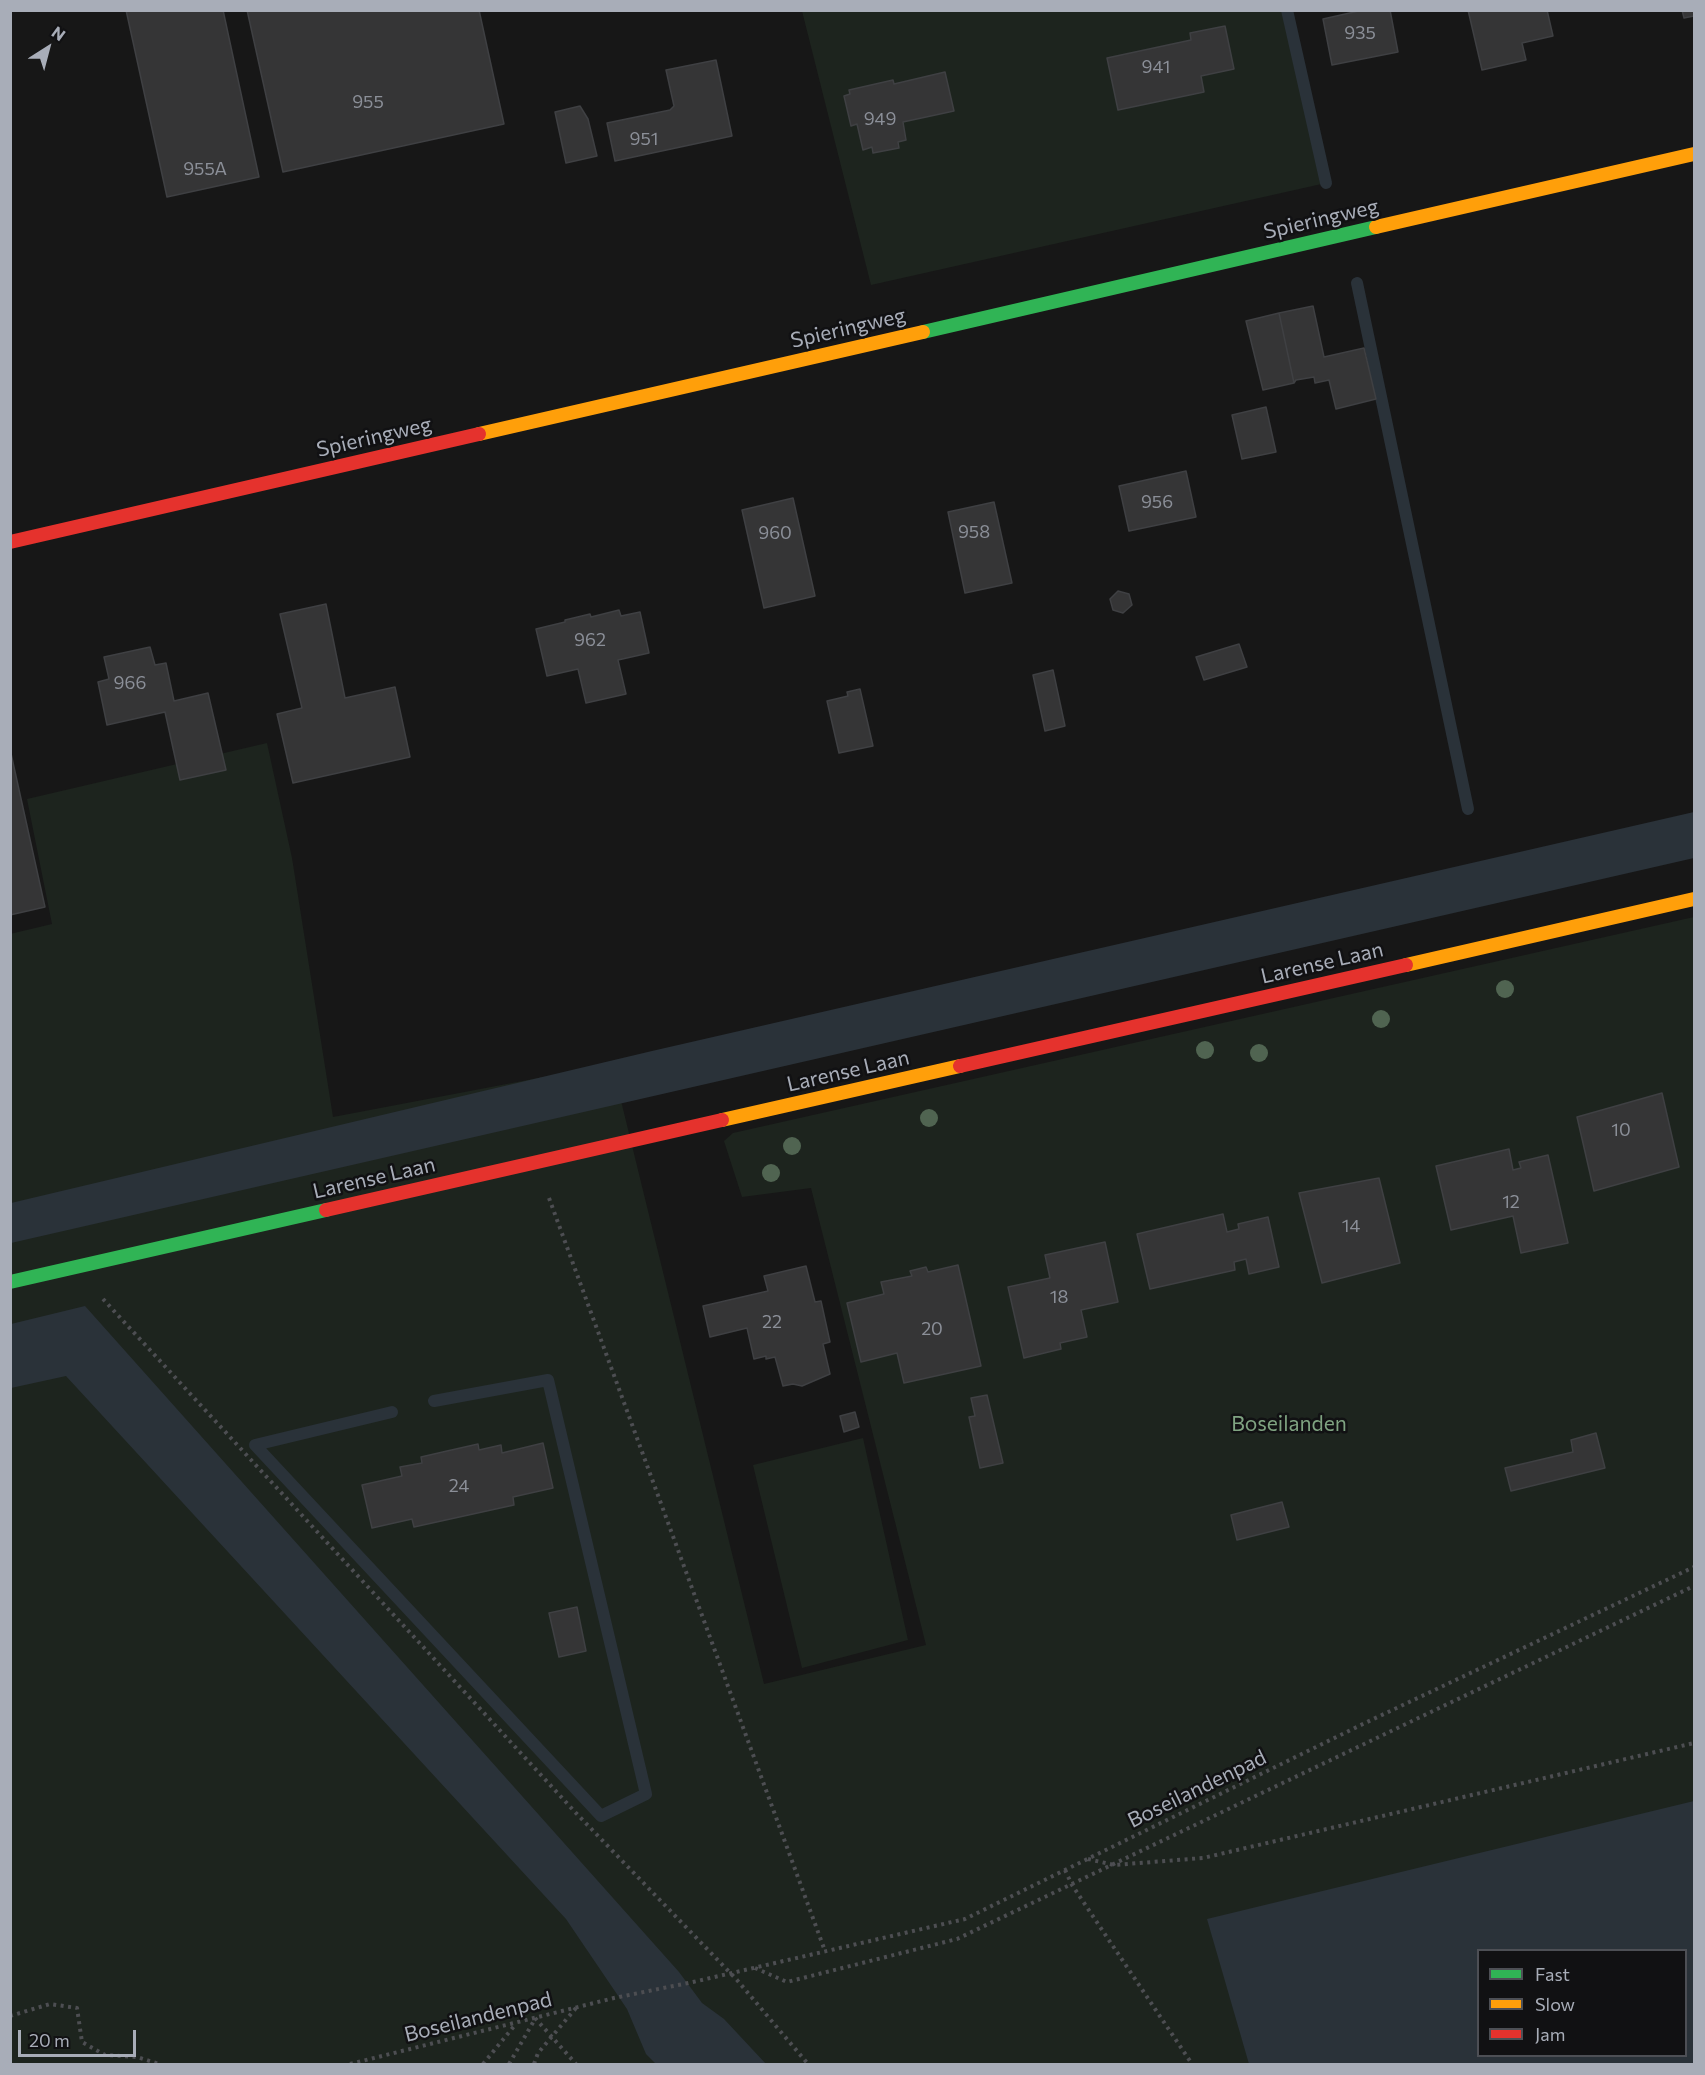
<!DOCTYPE html>
<html>
<head>
<meta charset="utf-8">
<style>
  body { margin:0 }
  #map { position:relative; width:1705px; height:2075px; overflow:hidden; background:#171717; font-family:Commissioner,sans-serif }
  canvas { display:block }
  .frame { position:absolute; inset:0; border:12px solid #a8adb8; pointer-events:none }
  .legend { position:absolute; left:1477px; top:1949px; width:210px; height:108px; box-sizing:border-box; background:#111113; border:2px solid #4d4f55; margin:0; padding:8px 10px; list-style:none; font-size:18px; color:#a8adb8 }
  .legend li { display:flex; align-items:center; gap:12px; height:30px }
  .legend b { width:30px; border:2px solid #4d4f55 }
  .north { position:absolute; left:18px; top:18px; width:60px; height:60px; -webkit-text-stroke:4px #111113; paint-order:stroke; rotate:36deg; font-size:16px; font-weight:700; line-height:24px; text-align:center; color:#a8adb8 }
  .north::after { content:''; display:block; margin:auto; width:21px; height:27px; background:#a8adb8; clip-path:polygon(50% 0,100% 100%,50% 72%,0 100%) }
  .scale { position:absolute; left:18px; top:2030px; width:118px; height:27px; box-sizing:border-box; border:3px solid #a8adb8; border-top:0; padding-left:8px; font-size:18px; line-height:21px; white-space:nowrap; color:#a8adb8; -webkit-text-stroke:4px #111113; paint-order:stroke }
</style>
</head>
<body>
<div id="map">
<canvas width="1705" height="2075"></canvas>
<div class="frame"></div>
<ul class="legend">
<li><b style="height:8px;background:#30b455"></b>Fast</li>
<li><b style="height:8px;background:#ff9f0a"></b>Slow</li>
<li><b style="height:8px;background:#e5322d"></b>Jam</li>
</ul>
<div class="north">N</div>
<div class="scale">20 m</div>
</div>
<script>
const c = document.querySelector('canvas').getContext('2d');
c.lineJoin = 'round';
function fillPath(path, color) { c.fillStyle = color; c.fill(path, 'evenodd'); }
const poly = rows => new Path2D(rows.map(r => 'M' + r).join(''));
function trace(path, color, width, dash) { c.strokeStyle = color; c.lineWidth = width; c.lineCap = dash ? 'butt' : 'round'; c.setLineDash(dash || []); c.stroke(path); }
function drawText(font, color, halo, rows, align = 'center') {
  c.font = font + ' Commissioner,sans-serif'; c.lineWidth = 5; c.setLineDash([]); c.textBaseline = 'middle'; c.strokeStyle = halo; c.fillStyle = color; for (const [text, x, y, turn = 0] of rows) {
    c.save(); c.translate(x, y); c.rotate((+turn || 0) * Math.PI / 180); c.textAlign = isNaN(turn) ? turn : align; if (halo) c.strokeText(text, 0, 0); c.fillText(text, 0, 0); c.restore();
  }
}
const green = poly([
  [802,11,1288,11,1326,183,871,285],
  [267,743,292,858,333,1117,612,1064,764,1684,926,1645,811,1188,742,1197,724,1141,733,1133,1694,917,1694,2064,11,2064,10,934,52,924,27,799],
  [1478,1950,1686,1950,1686,2056,1478,2056],
  [863,1438,908,1640,802,1668,753,1465]
]);
const water = poly([
  [1694,812,1694,858,11,1243,11,1203,652,1051],
  [85,1306,679,1972,702,2003,724,2019,766,2064,656,2064,646,2054,627,2009,566,1919,66,1376,11,1388,11,1324],
  [1694,1801,1694,2064,1249,2064,1207,1919],
  [1478,1950,1686,1950,1686,2056,1478,2056]
]);
const stream = poly([
  [1287,10,1326,183],
  [1357,283,1468,809],
  [392,1412,255,1445,601,1816,646,1794,548,1380,434,1401]
]);
const building = poly([
  [126,10,223,10,259,177,167,197,126,10],
  [247,10,479,10,504,124,283,172,247,10],
  [1363,10,1390,10,1398,52,1332,65,1323,19,1363,10],
  [1468,10,1547,10,1553,36,1522,43,1526,60,1482,70,1468,10],
  [1682,10,1694,10,1694,16,1684,18,1682,10],
  [1225,26,1234,69,1201,76,1204,92,1118,110,1107,58,1191,40,1190,33,1225,26],
  [716,60,732,136,615,161,607,123,670,110,674,106,666,70,716,60],
  [945,72,954,111,903,122,906,140,898,142,899,148,873,153,872,147,863,150,857,124,851,126,844,96,850,94,849,90,893,80,894,84,945,72],
  [580,106,588,119,597,156,566,163,555,112,580,106],
  [1313,306,1324,357,1364,348,1376,399,1336,409,1329,380,1315,383,1314,377,1296,380,1294,383,1279,313,1313,306],
  [1279,313,1294,383,1263,390,1246,321,1279,313],
  [1266,407,1276,452,1242,459,1232,415,1266,407],
  [1186,471,1196,517,1129,531,1119,486,1186,471],
  [793,498,815,596,764,608,742,510,793,498],
  [994,502,1012,583,965,593,948,512,994,502],
  [1118,591,1129,594,1132,605,1123,613,1113,610,1110,599,1118,591],
  [326,604,345,698,395,687,410,757,293,783,277,714,302,708,280,614,326,604],
  [619,610,621,616,640,612,649,653,618,660,626,694,586,703,578,669,547,676,536,629,565,622,565,620,590,614,591,617,619,610],
  [1239,644,1247,667,1204,680,1196,657,1239,644],
  [150,647,155,665,166,663,174,701,208,693,226,770,180,780,165,712,107,725,98,682,109,679,104,657,150,647],
  [1053,670,1065,726,1045,731,1033,675,1053,670],
  [860,689,873,746,839,753,827,701,848,696,847,692,860,689],
  [10,749,45,907,10,915,10,749],
  [1662,1093,1679,1167,1594,1191,1577,1117,1662,1093],
  [1509,1149,1513,1170,1521,1168,1519,1162,1548,1155,1568,1243,1521,1253,1513,1216,1451,1230,1436,1166,1509,1149],
  [1379,1178,1400,1263,1322,1283,1299,1193,1379,1178],
  [1223,1214,1227,1232,1239,1229,1238,1224,1268,1217,1279,1267,1249,1274,1246,1259,1234,1262,1235,1270,1150,1289,1137,1234,1223,1214],
  [1105,1242,1118,1302,1081,1310,1087,1337,1060,1343,1061,1349,1024,1358,1008,1287,1050,1278,1045,1255,1105,1242],
  [958,1265,981,1366,904,1383,897,1353,861,1362,847,1303,884,1294,881,1282,912,1276,910,1271,926,1267,928,1272,958,1265],
  [806,1266,815,1302,821,1301,830,1342,823,1344,830,1374,802,1386,793,1384,783,1386,775,1357,766,1359,766,1356,754,1359,747,1328,710,1337,703,1306,768,1291,764,1276,806,1266],
  [987,1395,1003,1463,980,1468,969,1417,975,1416,971,1398,987,1395],
  [855,1412,859,1427,844,1432,840,1416,855,1412],
  [1596,1433,1605,1468,1511,1491,1505,1468,1573,1452,1571,1440,1596,1433],
  [543,1443,553,1488,513,1497,514,1505,414,1527,412,1519,372,1528,362,1485,402,1476,400,1467,422,1463,421,1457,447,1451,478,1444,479,1450,501,1445,502,1453,543,1443],
  [1282,1502,1289,1527,1237,1540,1231,1515,1282,1502],
  [577,1607,586,1651,559,1657,549,1613,577,1607]
]);
const path = poly([
  [549,1198,825,1951],
  [103,1299,575,1812,737,1980,808,2064],
  [1088,1859,1114,1865,1203,1858,1694,1743],
  [1065,1870,1072,1885,1192,2064],
  [755,1968,787,1982,957,1939,1694,1586],
  [10,2016,50,2004,77,2008,82,2042,105,2055,137,2057,159,2064],
  [535,2018,576,2064],
  [350,2064,614,1998,693,1982,965,1919,1365,1723,1694,1567],
  [483,2064,515,2025],
  [509,2064,535,2019],
  [534,2064,538,2053,576,2008]
]);
const fast = poly([
  [923,332,1376,227],
  [10,1282,326,1210]
]);
const slow = poly([
  [1376,227,1694,154],
  [479,434,923,332],
  [1406,965,1694,899],
  [722,1120,960,1066]
]);
const jam = poly([
  [10,542,479,434],
  [960,1066,1406,965],
  [326,1210,722,1120]
]);
const trees = [
  [1505,989],
  [1381,1019],
  [1205,1050],
  [1259,1053],
  [929,1118],
  [792,1146],
  [771,1173]
];
const numberNames = [
  ["935",1360,33],
  ["941",1156,67],
  ["955",368,102],
  ["949",880,119],
  ["951",644,139],
  ["955A",205,169],
  ["956",1157,502],
  ["958",974,532],
  ["960",775,533],
  ["962",590,640],
  ["966",130,683],
  ["10",1621,1130],
  ["12",1511,1202],
  ["14",1351,1226],
  ["18",1059,1297],
  ["22",772,1322],
  ["20",932,1329],
  ["24",459,1486]
];
const streetNames = [
  ["Spieringweg",1321,219,-13],
  ["Spieringweg",848,328,-13],
  ["Spieringweg",374,437,-13],
  ["Larense Laan",1322,963,-13],
  ["Larense Laan",848,1071,-13],
  ["Larense Laan",374,1178,-13],
  ["Boseilandenpad",1197,1789,-26],
  ["Boseilandenpad",478,2017,-14]
];
const parkNames = [
  ["Boseilanden",1289,1424]
];
fillPath(green, '#1d241e');
fillPath(water, '#2a3239');
trace(stream, '#2a3239', 12);
fillPath(building, '#353536');
trace(building, '#3f4043', 1.5);
trace(path, '#4d4e52', 4, [3, 4.5]);
trace(fast, '#30b455', 14);
trace(slow, '#ff9f0a', 14);
trace(jam, '#e5322d', 14);
c.fillStyle = '#506451';
for (const [x, y] of trees) { c.beginPath(); c.arc(x, y, 9, 0, 2 * Math.PI); c.fill(); }
drawText('18px', '#8b8f98', null, numberNames);
drawText('21px', '#a8adb8', '#111113', streetNames);
drawText('21px', '#7fa381', '#111113', parkNames);
</script>
</body>
</html>
